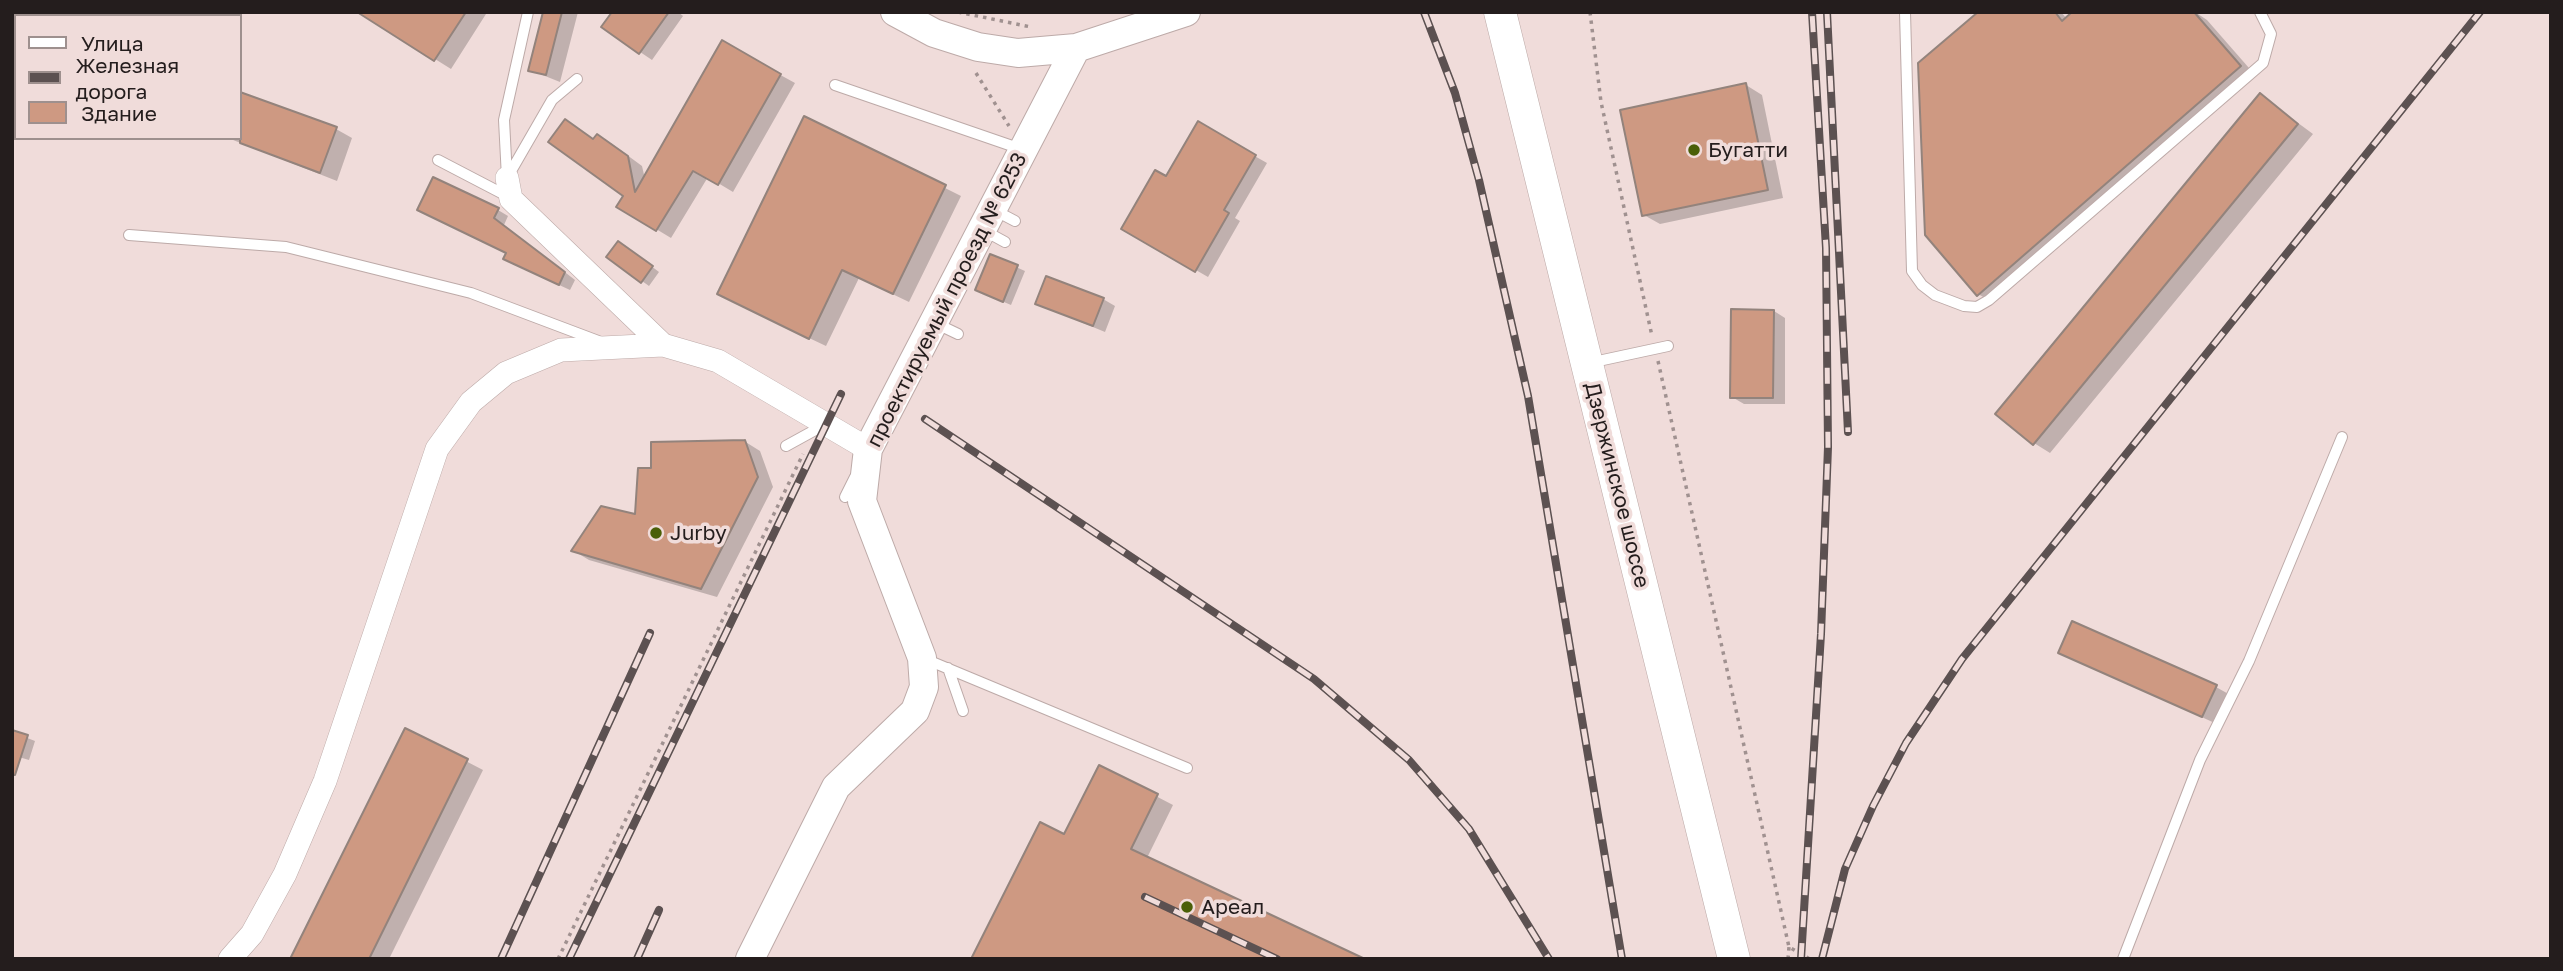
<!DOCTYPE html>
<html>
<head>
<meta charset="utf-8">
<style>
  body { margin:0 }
  #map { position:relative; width:2563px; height:971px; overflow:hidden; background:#f0dcda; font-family:"Golos Text",sans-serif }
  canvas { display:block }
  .frame { position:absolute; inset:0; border:14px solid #241d1d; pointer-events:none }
  .legend { position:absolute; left:14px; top:14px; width:228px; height:126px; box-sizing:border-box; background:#f0dcda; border:2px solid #9e908e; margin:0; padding:9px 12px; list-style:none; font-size:21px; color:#241d1d }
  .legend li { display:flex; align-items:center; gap:14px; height:35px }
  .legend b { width:35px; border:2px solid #9e908e }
</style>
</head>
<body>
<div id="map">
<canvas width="2563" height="971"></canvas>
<div class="frame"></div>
<ul class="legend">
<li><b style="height:9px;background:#fff"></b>Улица</li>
<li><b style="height:9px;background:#5c5151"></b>Железная дорога</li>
<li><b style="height:19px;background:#ce9982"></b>Здание</li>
</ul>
</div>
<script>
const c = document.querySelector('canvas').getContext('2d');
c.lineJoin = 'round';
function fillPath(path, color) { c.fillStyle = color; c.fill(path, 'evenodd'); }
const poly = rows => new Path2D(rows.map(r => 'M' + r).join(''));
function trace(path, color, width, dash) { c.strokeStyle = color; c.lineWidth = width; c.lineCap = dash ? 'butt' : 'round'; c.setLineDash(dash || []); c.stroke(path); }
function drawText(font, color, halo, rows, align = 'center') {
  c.font = font + ' "Golos Text",sans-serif'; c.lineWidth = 7; c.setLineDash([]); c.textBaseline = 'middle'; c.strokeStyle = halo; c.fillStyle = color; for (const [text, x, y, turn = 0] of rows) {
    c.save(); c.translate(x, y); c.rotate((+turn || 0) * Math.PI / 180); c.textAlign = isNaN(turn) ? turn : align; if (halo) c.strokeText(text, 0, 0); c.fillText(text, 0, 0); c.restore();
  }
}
const shadow = poly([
  [12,12,35,12,32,16,16,16,16,37,12,42],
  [106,12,213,12,209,16,108,16],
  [360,12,483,12,486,14,451,69],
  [545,12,578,12,560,82,530,70],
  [614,12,678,12,683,16,652,60,603,27],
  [1980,12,2061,12,2067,19,2074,12,2195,12,2207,20,2256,76,1994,303,1978,294],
  [764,66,795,83,733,192,708,177,671,238,618,206,625,195,566,121,595,140,598,136,612,144,642,166,645,179],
  [1746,85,1762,95,1783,198,1660,224,1644,215],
  [240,94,336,129,352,138,337,181,228,138,240,138],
  [2260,95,2313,134,2050,453,2034,443],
  [805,118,961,196,909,302,859,278,826,346,735,303],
  [1198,124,1267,163,1235,218,1240,221,1208,277,1123,228,1167,178],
  [419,209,498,210,508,216,504,225,575,280,570,290,516,265,508,253],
  [626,247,659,272,649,286,642,281],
  [991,256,1025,271,1011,305,985,294],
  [1103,299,1115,306,1105,332,1037,304],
  [1774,311,1785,318,1785,404,1744,404,1732,397],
  [744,441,760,451,773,487,717,597,589,560,574,551,637,516,653,469],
  [2060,652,2216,687,2232,696,2219,725],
  [406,730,483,770,389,959,292,959],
  [12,732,35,741,29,760,12,755],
  [1100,767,1173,805,1147,858,1361,959,1065,836]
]);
const building = poly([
  [357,12,466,12,434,61,357,12],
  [543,12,562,12,546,75,528,71,543,12],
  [612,12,669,12,639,54,601,27,612,12],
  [1978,12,2055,12,2062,21,2072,12,2194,12,2241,66,1977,296,1925,235,1918,63,1978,12],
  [722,40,781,74,718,185,693,171,656,231,616,207,623,196,548,142,565,119,593,139,597,134,628,156,635,192,722,40],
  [1746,83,1768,190,1642,216,1620,110,1746,83],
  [240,92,337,127,320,173,240,143,240,92],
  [2260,93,2298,124,2033,445,1995,414,2260,93],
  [804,116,946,185,893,294,842,270,809,339,717,294,804,116],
  [1198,121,1256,155,1224,210,1229,213,1195,272,1121,229,1155,170,1166,176,1198,121],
  [433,177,499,208,494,218,565,272,559,285,503,259,506,253,417,210,433,177],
  [618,241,653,266,641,283,606,257,618,241],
  [990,254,1018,265,1003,302,975,290,990,254],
  [1046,276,1104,298,1093,326,1035,304,1046,276],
  [1731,309,1774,310,1773,398,1730,398,1731,309],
  [745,440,758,477,701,589,571,551,601,506,635,514,638,468,651,468,651,442,745,440],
  [2072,621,2217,685,2202,717,2058,653,2072,621],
  [405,728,468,759,369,959,290,959,405,728],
  [12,730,28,735,15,775,12,775,12,730],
  [1099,765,1158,794,1131,849,1365,959,971,959,1040,822,1064,834,1099,765]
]);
const path = poly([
  [958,12,1031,27],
  [1590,12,1601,102,1652,336],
  [976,73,1009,126],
  [1658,361,1789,947,1810,959],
  [558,959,803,454],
  [1788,959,1789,947]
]);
const service = poly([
  [1905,12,1912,271,1922,285,1935,295,1964,306,1977,307,1989,300,2263,63,2271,34,2260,12],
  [835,85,1021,149],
  [438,160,509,197],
  [507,178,504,120,528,12],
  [507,178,552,100,577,79],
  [994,210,1015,221],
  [983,230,1005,242],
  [129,235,286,247,471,293,601,342],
  [935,323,958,334],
  [1589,363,1668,346],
  [786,446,826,424],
  [845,497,855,477],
  [925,659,1187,768],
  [948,668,963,711],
  [2123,959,2200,760,2249,661,2342,437]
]);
const minor = poly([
  [507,178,511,199,663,345],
  [230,959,252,934,285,874,325,781,437,449,471,402,506,373,561,350,663,345,718,361,868,449]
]);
const tertiary = poly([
  [895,12,934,33,978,47,1018,53,1076,48,1186,12],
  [750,959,836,787,915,711,924,687,922,658,862,501,868,449,1076,48]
]);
const secondary = poly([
  [1500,12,1734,959]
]);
const rail = poly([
  [1424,12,1455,93,1479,180,1528,396,1622,959],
  [1827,12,1848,432],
  [925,419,1314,679,1409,760,1469,829,1549,959],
  [1145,897,1277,959],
  [501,959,650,633],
  [569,959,841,394],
  [637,959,659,910],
  [1801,959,1821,634,1828,447,1826,248,1812,12],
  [1822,959,1845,869,1873,806,1906,743,1962,659,2480,12]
]);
const markers = [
  [1694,150,7,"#4a5f08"],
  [656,533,7,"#4a5f08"],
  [1187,907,7,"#4a5f08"]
];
const poiNames = [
  ["Бугатти",1708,150],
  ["Jurby",670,533],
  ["Ареал",1201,907]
];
const streetNames = [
  ["проектируемый проезд № 6253",947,300,-63],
  ["Дзержинское шоссе",1617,485,76]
];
fillPath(shadow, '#0003');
fillPath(building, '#ce9982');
trace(building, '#93837c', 2);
trace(service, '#bdaaa8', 12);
trace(minor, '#bdaaa8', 24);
trace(tertiary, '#bdaaa8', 30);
trace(secondary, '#bdaaa8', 33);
trace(path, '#a09190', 3.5, [3.5, 5]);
trace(service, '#fff', 10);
trace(minor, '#fff', 23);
trace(tertiary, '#fff', 28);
trace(secondary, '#fff', 32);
trace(rail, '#5c5151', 8);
trace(rail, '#f0dcda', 5, [16]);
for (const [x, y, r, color] of markers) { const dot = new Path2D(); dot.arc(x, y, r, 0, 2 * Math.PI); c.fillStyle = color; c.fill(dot); trace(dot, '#f0dcda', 2.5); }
drawText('21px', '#241d1d', '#f0dcda', poiNames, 'left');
drawText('21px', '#241d1d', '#f0dcda', streetNames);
</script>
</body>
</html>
